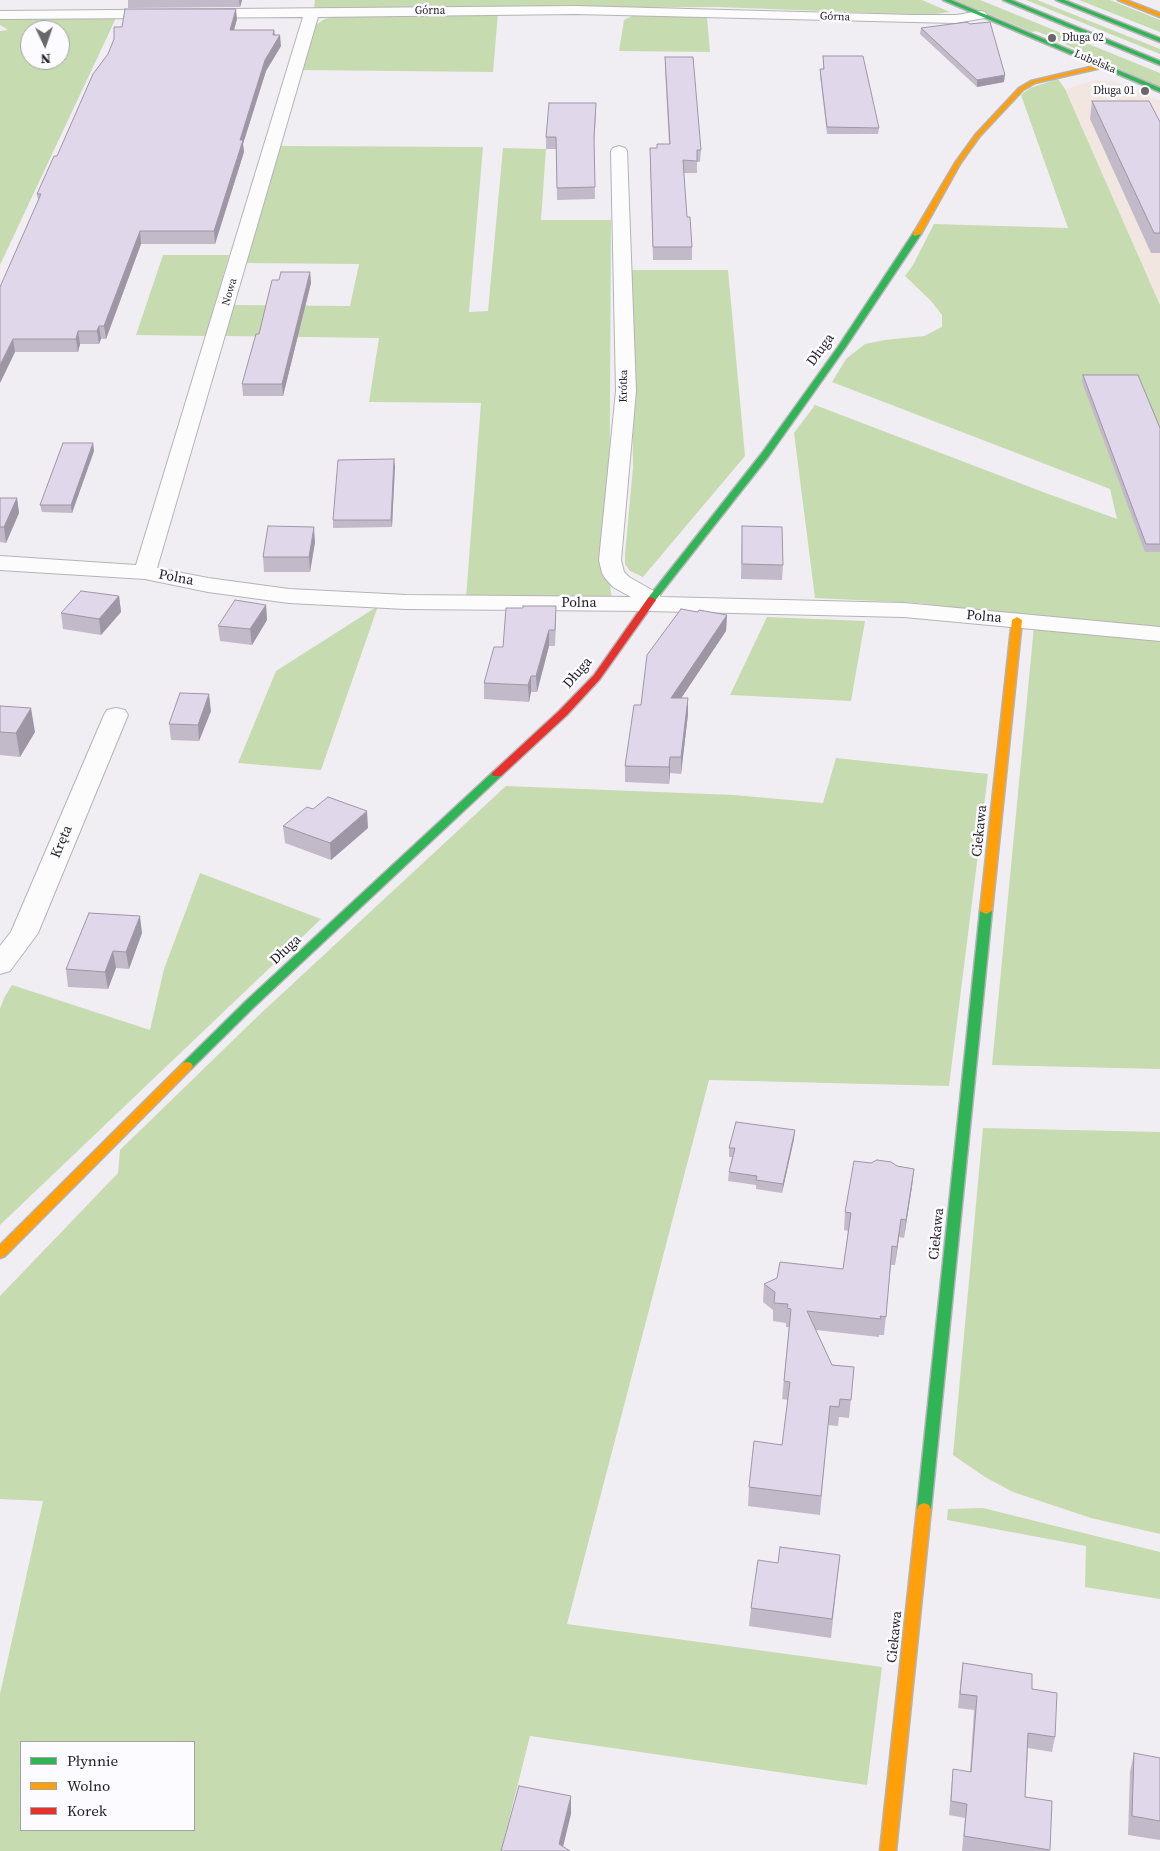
<!DOCTYPE html>
<html>
<head>
<meta charset="utf-8">
<style>
  body { margin:0 }
  #map { position:relative; width:1160px; height:1851px; overflow:hidden; background:#f0eef3; font-family:"Source Serif 4",serif }
  canvas { display:block }
  .legend { position:absolute; left:20px; top:1741px; width:175px; height:90px; box-sizing:border-box; background:#fcfbff; border:1px solid #a4a3a6; margin:0; padding:6px 9px; list-style:none; font-size:15px; color:#201e21 }
  .legend li { display:flex; align-items:center; gap:10px; height:25px }
  .legend b { width:25px; border:1px solid #a4a3a6 }
  .north { position:absolute; left:20px; top:20px; width:50px; height:50px; box-sizing:border-box; background:#fcfbff; border:1px solid #a4a3a6; border-radius:50%; rotate:177deg; font-size:14px; font-weight:700; line-height:20px; text-align:center; color:#201e21 }
  .north::after { content:''; display:block; margin:auto; width:18px; height:22px; background:#69676a; clip-path:polygon(50% 0,100% 100%,50% 72%,0 100%) }
</style>
</head>
<body>
<div id="map">
<canvas width="1160" height="1851"></canvas>
<ul class="legend">
<li><b style="height:6px;background:#30b455"></b>Płynnie</li>
<li><b style="height:6px;background:#ff9f0a"></b>Wolno</li>
<li><b style="height:6px;background:#e5322d"></b>Korek</li>
</ul>
<div class="north">N</div>
</div>
<script>
const c = document.querySelector('canvas').getContext('2d');
c.lineJoin = 'round';
function fillPath(path, color) { c.fillStyle = color; c.fill(path, 'evenodd'); }
const poly = rows => new Path2D(rows.map(r => 'M' + r).join(''));
function trace(path, color, width, dash) { c.strokeStyle = color; c.lineWidth = width; c.lineCap = dash ? 'butt' : 'round'; c.setLineDash(dash || []); c.stroke(path); }
function drawText(font, color, halo, rows, align = 'center') {
  c.font = font + ' "Source Serif 4",serif'; c.lineWidth = 5; c.setLineDash([]); c.textBaseline = 'middle'; c.strokeStyle = halo; c.fillStyle = color; for (const [text, x, y, turn = 0] of rows) {
    c.save(); c.translate(x, y); c.rotate((+turn || 0) * Math.PI / 180); c.textAlign = isNaN(turn) ? turn : align; if (halo) c.strokeText(text, 0, 0); c.fillText(text, 0, 0); c.restore();
  }
}
const commercial = poly([
  [1097,80,1114,81,1160,101,1160,305,1065,89]
]);
const green = poly([
  [315,0,922,0,950,12,927,15,718,7,314,9],
  [955,0,980,0,1160,73,1160,87,1058,41,1059,40,1036,31,1032,32],
  [1026,0,1037,0,1160,49,1160,54],
  [1079,0,1110,0,1160,20,1160,32],
  [498,13,493,72,299,70,311,28,325,19,336,16],
  [632,16,707,17,710,52,619,51,624,20],
  [0,18,116,18,0,265,0,31,8,30,0,25],
  [30,30,60,30,60,60,30,60],
  [1058,79,1065,89,1160,305,1160,631,1074,623,919,603,815,598,794,433,815,405,1043,492,1117,519,1110,489,832,382,846,359,865,344,885,340,924,336,942,327,942,315,931,301,905,276,913,265,934,224,1068,228,1021,95,1030,88],
  [278,146,483,147,469,312,488,311,503,148,546,149,541,220,611,220,609,578,612,599,466,598,481,403,369,402,379,338,225,336,234,305,350,306,359,264,246,263],
  [163,255,229,255,206,336,136,335],
  [631,270,728,270,745,456,643,577,630,571,625,564,625,554,633,468],
  [378,606,321,770,238,763,276,671],
  [767,617,865,621,851,701,730,695],
  [1034,626,1160,639,1160,1069,992,1065],
  [836,758,988,774,949,1086,709,1080,567,1624,882,1667,867,1785,530,1736,501,1851,0,1851,0,1694,43,1501,0,1499,0,1296,118,1173,120,1150,258,1016,506,786,734,795,823,803],
  [21,1742,194,1742,194,1830,21,1830],
  [200,873,321,919,0,1225,0,1009,4,998,12,985,150,1030,164,969],
  [983,1128,1160,1132,1160,1534,1091,1518,1013,1492,985,1477,953,1455],
  [983,1508,1160,1552,1160,1599,1085,1587,1086,1546,947,1520,948,1509]
]);
const street = poly([
  [576,6,913,15,956,15,980,11,985,12,987,15,985,18,956,23,576,14,318,17,157,568,208,578,289,589,406,595,631,597,613,587,605,578,602,573,599,560,616,391,611,151,613,148,619,146,625,148,627,151,636,391,621,560,624,572,629,577,659,594,661,597,904,603,1160,627,1160,641,904,617,648,611,406,609,289,603,208,592,145,579,0,570,0,556,136,565,303,17,0,19,0,11,576,6],
  [116,708,125,710,128,715,38,933,10,971,0,974,0,946,11,932,104,715,107,710,116,708]
]);
const fast = poly([
  [943,0,951,0,1160,88,1160,92,943,0],
  [1003,0,1011,0,1160,61,1160,65,1003,0],
  [1056,0,1064,0,1160,38,1160,42,1056,0],
  [914,232,921,234,845,348,768,457,654,602,648,602,648,598,762,453,838,347,914,232],
  [497,771,501,772,502,774,501,776,254,1007,191,1069,183,1069,181,1066,183,1063,246,1001,493,772,497,771],
  [986,908,992,911,931,1509,929,1513,924,1515,919,1513,917,1509,980,911,986,908]
]);
const slow = poly([
  [1118,0,1126,0,1160,13,1160,17,1118,0],
  [1103,64,1106,66,1105,67,1035,83,1023,90,980,136,960,164,921,234,914,236,913,234,955,163,976,134,1019,88,1031,81,1103,64],
  [1017,617,1022,620,992,911,986,914,980,911,1012,620,1017,617],
  [187,1062,191,1063,193,1066,191,1069,5,1256,0,1258,0,1245,183,1063,187,1062],
  [924,1503,929,1505,931,1509,896,1851,880,1851,917,1509,919,1505,924,1503]
]);
const jam = poly([
  [651,597,656,600,600,679,567,715,501,776,493,776,492,774,493,772,559,711,594,675,648,598,651,597]
]);
const wall = poly([
  [128,0,242,0,240,7,128,8],
  [237,19,234,30,274,30,275,35,281,46,266,71,243,144,244,152,215,244,141,244,106,339,101,339,99,344,80,344,78,352,15,352,0,383,38,200,37,194,57,156],
  [921,28,1004,82,977,87,920,34],
  [823,56,879,128,878,134,827,134,820,75,820,69,823,69],
  [665,57,701,150,700,162,697,162,697,173,683,173,687,217,692,247,692,260,653,260,650,148,657,148,669,144,665,68],
  [1092,101,1160,122,1160,253,1151,253,1090,119],
  [596,114,594,145,595,199,557,200,556,149,546,149,546,137],
  [310,272,311,283,283,396,243,396,242,384,259,334,279,280],
  [1083,375,1160,428,1160,552,1145,552,1082,382],
  [93,443,94,451,72,513,42,512,40,505],
  [395,466,392,527,333,528,333,520],
  [0,498,17,498,19,513,6,543,0,542],
  [742,526,783,565,782,580,741,579],
  [315,542,310,572,264,572,263,557],
  [119,596,121,612,101,635,63,629,61,613],
  [266,605,267,620,252,645,220,641,218,626],
  [698,612,727,615,726,631,681,698,688,714,681,774,670,773,669,784,625,782,625,766,641,705],
  [556,621,555,646,549,646,537,692,531,692,529,702,484,699,484,683,503,647],
  [0,706,35,732,20,757,0,755],
  [211,711,199,741,171,740,169,724],
  [283,826,368,828,331,860,285,843],
  [142,933,129,969,116,968,108,989,68,987,66,969],
  [794,1139,782,1193,756,1189,756,1185,728,1181,729,1172,732,1157,729,1157,729,1148],
  [914,1169,904,1238,899,1237,895,1265,891,1265,884,1335,879,1335,879,1337,816,1330,832,1365,854,1367,849,1418,839,1417,838,1426,828,1425,820,1515,748,1506,749,1487,782,1445,788,1400,782,1399,789,1327,786,1327,786,1323,773,1321,773,1310,763,1302,764,1284,843,1269,848,1231,844,1230,845,1212],
  [840,1555,831,1638,749,1626,751,1608,778,1563],
  [963,1663,1032,1689,1055,1737,1052,1752,1028,1748,1025,1797,1052,1801,1049,1851,962,1851,965,1818,949,1815,953,1769,970,1772,974,1710,958,1708,961,1677],
  [1134,1753,1160,1758,1160,1840,1128,1835,1130,1772]
]);
const shadedWall = poly([
  [239,0,242,0,240,7],
  [236,9,237,19,231,41,230,30],
  [274,30,275,41,280,35,281,46,266,71,243,144,244,152,215,244,214,231,240,140],
  [1005,75,1004,82,977,87,977,80],
  [140,231,141,244,106,339,104,326],
  [310,272,311,283,283,396,282,384],
  [99,326,101,339,99,344,97,331],
  [78,331,80,344,78,352,76,339],
  [13,339,15,352,0,383,0,365],
  [93,443,94,451,72,513,71,505],
  [394,459,395,466,392,527,391,520],
  [17,498,19,513,6,543,4,527],
  [314,527,315,542,310,572,309,557],
  [119,596,121,612,101,635,99,619],
  [266,605,267,620,252,645,250,629],
  [727,615,726,631,670,715,671,698],
  [549,630,549,646,537,692,536,676],
  [531,676,531,692,529,702,528,685],
  [209,694,211,711,199,741,198,725],
  [688,698,688,714,681,774,681,757],
  [31,708,35,732,20,757,16,733],
  [670,757,670,773,669,784,669,767],
  [367,811,368,828,331,860,330,843],
  [140,916,142,933,129,969,126,952],
  [113,951,116,968,108,989,105,972],
  [795,1130,794,1139,782,1193,783,1184],
  [914,1169,912,1187,904,1238,906,1220],
  [901,1219,899,1237,895,1265,897,1247],
  [571,1796,571,1814,562,1851,559,1844]
]);
const building = poly([
  [125,9,236,9,230,30,274,30,273,35,280,35,265,60,240,140,243,140,214,231,140,231,104,326,99,326,97,331,78,331,76,339,13,339,0,365,0,287,41,194,37,194,54,156,57,156,93,74,108,54,114,39,114,27,122,27,125,9],
  [967,22,970,24,990,22,1005,75,977,80,921,28,967,22],
  [823,56,863,56,879,128,827,127,820,69,824,69,823,56],
  [665,57,693,57,701,150,697,150,697,161,683,160,687,217,690,217,692,247,653,247,650,148,657,148,657,144,670,144,665,57],
  [1092,101,1149,101,1160,122,1160,233,1154,233,1092,101],
  [549,103,596,103,594,138,595,187,557,188,556,137,546,137,549,103],
  [281,272,310,272,282,384,242,384,256,334,259,334,272,280,279,280,281,272],
  [1083,375,1138,375,1160,428,1160,544,1146,544,1083,375],
  [63,443,93,443,71,505,40,505,63,443],
  [394,459,391,520,333,520,338,460,394,459],
  [0,498,17,498,4,527,0,527,0,498],
  [268,526,314,527,309,557,263,557,268,526],
  [742,526,782,527,783,565,742,564,742,526],
  [81,591,119,596,99,619,61,613,81,591],
  [235,600,266,605,250,629,218,626,235,600],
  [523,606,556,606,555,630,549,630,536,676,531,676,528,685,484,683,494,647,503,647,506,608,523,608,523,606],
  [681,609,698,612,699,610,727,615,671,698,688,698,681,757,670,757,669,767,625,766,634,705,641,705,647,655,681,609],
  [180,693,209,694,198,725,169,724,180,693],
  [0,706,31,708,16,733,0,732,0,706],
  [328,797,367,811,330,843,283,826,307,807,313,809,328,797],
  [89,913,140,916,126,952,113,951,105,972,66,969,89,913],
  [736,1122,795,1130,783,1184,756,1180,757,1176,729,1172,735,1148,729,1148,736,1122],
  [877,1160,891,1162,897,1166,914,1169,906,1220,901,1219,897,1247,892,1246,886,1317,880,1316,881,1319,807,1311,832,1365,854,1367,851,1400,840,1399,839,1407,830,1406,821,1496,749,1487,754,1441,782,1445,790,1382,784,1381,791,1309,787,1308,788,1304,774,1303,775,1292,764,1284,777,1278,780,1262,843,1269,851,1213,845,1212,854,1161,871,1163,877,1160],
  [780,1547,840,1555,832,1619,751,1608,758,1560,778,1563,780,1547],
  [963,1663,1032,1674,1032,1689,1057,1693,1055,1737,1028,1733,1025,1797,1052,1801,1050,1850,964,1836,967,1804,951,1801,953,1769,971,1772,977,1696,960,1694,963,1663],
  [1134,1753,1160,1758,1160,1821,1132,1816,1134,1753],
  [519,1786,571,1796,559,1844,570,1851,501,1851,519,1786]
]);
const markers = [
  [1052,38,5,"#69676a"],
  [1145,91,5,"#69676a"]
];
const farStreetnames = [
  ["Górna",430,11],
  ["Górna",835,17,2],
  ["Lubelska",1095,62,23],
  ["Nowa",230,292,-74],
  ["Krótka",624,386,-89]
];
const farPoinames = [
  ["Długa 02",1062,38],
  ["Długa 01",1135,91,"right"]
];
const streetNames = [
  ["Długa",821,350,-54],
  ["Polna",176,578,11],
  ["Polna",579,603],
  ["Polna",984,617,5],
  ["Długa",578,673,-49],
  ["Ciekawa",980,831,-84],
  ["Kręta",62,842,-67],
  ["Długa",286,950,-43],
  ["Ciekawa",937,1234,-84],
  ["Ciekawa",895,1637,-84]
];
fillPath(commercial, '#f2e7e0');
fillPath(green, '#c6dbaf');
trace(street, '#b4b3b6', 2);
trace(fast, '#b4b3b6', 3);
trace(slow, '#b4b3b6', 3);
trace(jam, '#b4b3b6', 3);
fillPath(street, '#fdfcfd');
fillPath(fast, '#30b455');
fillPath(slow, '#ff9f0a');
fillPath(jam, '#e5322d');
fillPath(wall, '#c2b9c9');
fillPath(shadedWall, '#9e96a4');
fillPath(building, '#e1d7ea');
trace(building, '#9e96a4', 1);
for (const [x, y, r, color] of markers) { const dot = new Path2D(); dot.arc(x, y, r, 0, 2 * Math.PI); c.fillStyle = color; c.fill(dot); trace(dot, '#fcfbff', 2); }
drawText('11px', '#201e21', '#fcfbff', farStreetnames);
drawText('11px', '#201e21', '#fcfbff', farPoinames, 'left');
drawText('14px', '#201e21', '#fcfbff', streetNames);
</script>
</body>
</html>
